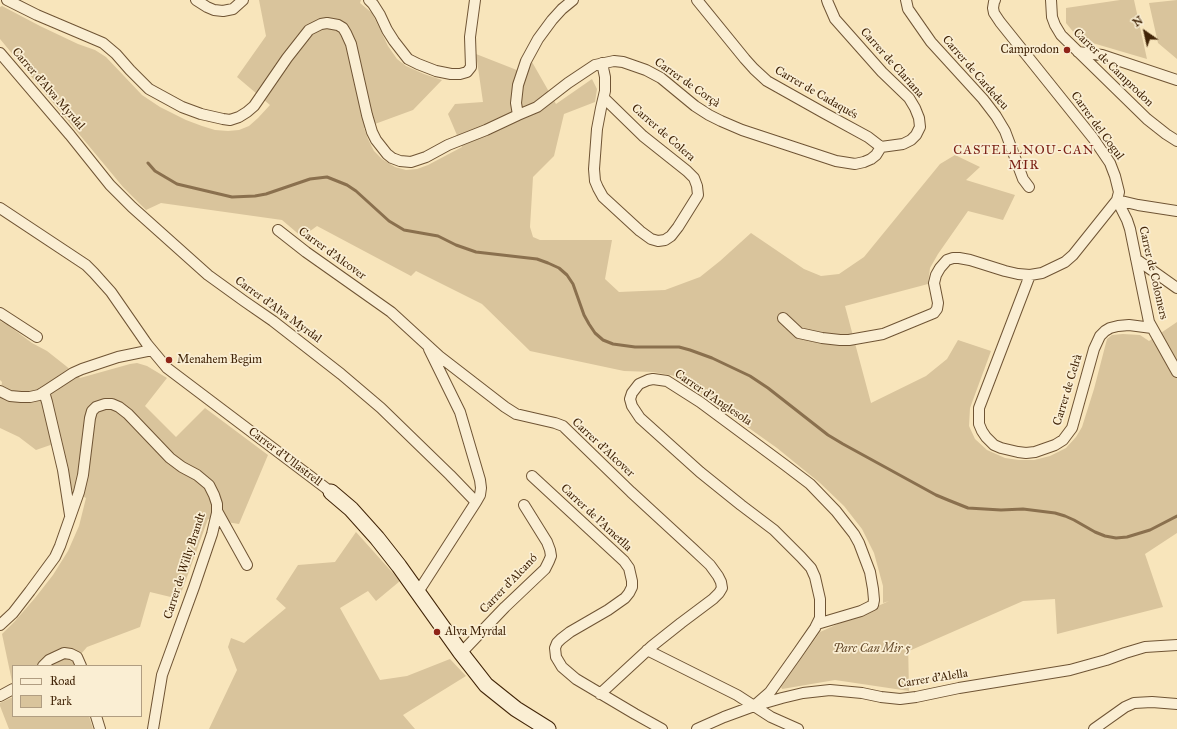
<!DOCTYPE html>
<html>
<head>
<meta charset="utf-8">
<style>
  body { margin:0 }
  #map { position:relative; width:1177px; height:729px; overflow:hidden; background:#f8e5bb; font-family:"IM FELL Great Primer",serif }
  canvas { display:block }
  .legend { position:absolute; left:12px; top:665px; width:130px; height:52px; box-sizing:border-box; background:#faeed3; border:1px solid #b09d81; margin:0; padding:5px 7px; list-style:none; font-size:12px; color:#412407 }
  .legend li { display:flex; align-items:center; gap:8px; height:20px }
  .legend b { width:20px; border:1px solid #b09d81 }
  .north { position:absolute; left:1125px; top:12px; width:40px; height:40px; -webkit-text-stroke:3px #faeed3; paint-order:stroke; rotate:326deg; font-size:11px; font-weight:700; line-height:16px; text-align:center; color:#412407 }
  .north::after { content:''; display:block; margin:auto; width:14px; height:18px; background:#412407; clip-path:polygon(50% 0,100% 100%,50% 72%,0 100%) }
</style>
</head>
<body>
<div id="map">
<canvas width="1177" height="729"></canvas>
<ul class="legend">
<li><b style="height:5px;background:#faeed3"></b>Road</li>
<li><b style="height:11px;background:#d9c49c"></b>Park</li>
</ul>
<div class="north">N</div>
</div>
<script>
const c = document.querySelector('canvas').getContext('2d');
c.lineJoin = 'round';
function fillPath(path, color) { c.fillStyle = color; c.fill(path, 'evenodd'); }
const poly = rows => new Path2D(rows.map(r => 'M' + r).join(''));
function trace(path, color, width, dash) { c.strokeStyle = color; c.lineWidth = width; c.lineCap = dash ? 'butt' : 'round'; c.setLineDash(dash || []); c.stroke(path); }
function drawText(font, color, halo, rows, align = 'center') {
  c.font = font + ' "IM FELL Great Primer",serif'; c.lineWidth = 3.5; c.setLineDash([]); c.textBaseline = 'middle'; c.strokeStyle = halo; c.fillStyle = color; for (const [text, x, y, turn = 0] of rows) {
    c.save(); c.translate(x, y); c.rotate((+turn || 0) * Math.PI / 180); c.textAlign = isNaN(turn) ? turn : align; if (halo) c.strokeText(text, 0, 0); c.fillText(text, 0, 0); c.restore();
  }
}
const green = poly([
  [259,0,361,0,360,3,372,13,388,46,397,59,406,66,424,74,442,80,413,110,364,128,368,139,374,151,382,159,395,167,406,170,417,169,428,165,462,147,448,114,455,104,483,102,476,54,527,74,532,62,556,104,592,79,597,89,595,102,564,114,554,156,533,177,530,227,533,237,540,240,612,240,605,279,619,292,665,290,700,277,720,261,751,233,804,269,821,276,839,274,864,257,940,164,955,155,980,167,966,180,1015,195,1003,220,968,211,938,254,930,268,928,284,845,306,871,403,926,376,947,359,958,340,991,351,970,408,969,426,975,439,987,450,1005,458,1019,460,1034,460,1050,456,1066,448,1076,437,1082,427,1094,389,1107,339,1112,335,1123,334,1140,335,1149,341,1177,322,1177,533,1145,554,1163,607,1057,634,1055,599,1023,601,909,651,908,641,909,691,835,680,782,689,781,687,820,632,889,601,883,603,883,586,874,553,862,529,844,506,820,483,777,448,694,389,675,376,653,372,624,371,530,351,482,304,416,271,411,276,317,226,302,237,282,220,161,203,146,210,123,187,0,39,0,7,2,6,40,26,78,44,95,50,106,57,142,95,160,107,186,120,202,126,215,130,228,131,239,130,249,126,258,118,270,105,237,77,266,36],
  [1120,0,1134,0,1147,59,1079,39,1066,23,1066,8],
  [1177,0,1177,59,1158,43,1149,3],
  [0,321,8,325,32,343,47,351,66,366,80,378,130,364,137,363,147,366,167,378,145,406,176,437,205,408,268,455,239,524,208,519,179,599,150,592,140,627,87,647,74,662,75,666,13,666,13,686,2,634,15,621,35,598,53,575,68,551,79,526,86,498,72,490,62,441,36,450,19,437,0,428,0,396,2,382,0,380],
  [356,532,400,581,376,601,368,591,340,608,380,680,407,676,450,659,466,676,403,715,415,729,209,729,237,670,228,647,231,638,244,643,286,608,276,599,298,565,335,562],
  [13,697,13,716,89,716,93,729,9,729,0,706,0,703]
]);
const stream = poly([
  [148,163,155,171,177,184,232,197,255,196,266,194,310,179,327,177,347,185,356,191,389,221,404,230,438,236,456,245,476,252,537,259,548,263,559,268,567,275,573,284,584,315,589,324,595,333,603,340,613,344,635,347,679,347,690,350,712,358,750,376,768,388,828,435,843,444,936,495,948,500,968,508,1001,510,1023,509,1055,513,1065,516,1074,520,1095,532,1105,536,1116,538,1127,537,1150,530,1177,516]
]);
const street = poly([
  [7,0,37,15,103,43,116,54,130,70,149,89,182,107,201,114,223,119,230,120,239,117,247,112,254,106,287,58,309,30,321,24,327,23,338,25,343,28,346,33,351,44,367,115,372,132,376,140,387,154,392,158,400,161,411,162,426,157,448,145,486,130,518,115],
  [196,0,207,7,214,10,223,11,233,9,243,0],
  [369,0,373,4,380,15,387,30,394,41,408,59,418,64,436,71,451,74,460,74,467,72,471,67,470,37,475,0],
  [573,0,562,9,552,20,538,39,526,61,518,85,516,103,518,115,537,107,568,83,595,65,614,61,623,62,646,70,661,78,695,106,709,115,721,121,742,130,836,161,855,164,864,162,871,159,876,155,881,147],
  [697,0,745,59,754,69,767,81,824,113,868,137,881,147],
  [827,0,828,3,835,19,882,72,909,98,915,108,919,118,920,127,916,135,911,140,903,144,881,147],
  [906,0,908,9,931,42,983,99,996,116,1005,131,1023,179,1029,187],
  [1051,0,1052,17,1055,25,1061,35,1147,119,1166,134,1177,141],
  [1078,52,1102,55,1177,80],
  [0,53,70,135,110,185,132,207,208,275,244,301,273,321,341,374,381,408,416,442,450,475,476,502,418,592],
  [602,63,605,77,605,91,601,108,597,129,594,169,595,181,598,188,603,197,640,231,651,239,658,241,665,240,671,236,678,227,698,195,697,186,694,178,687,171,643,136,604,98],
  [1117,200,1127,220,1130,229,1149,322,1177,372],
  [1117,200,1138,205,1177,211],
  [0,208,86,265,94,273,111,292,147,344,167,368,331,492],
  [278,230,306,252,391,312,439,356,505,407,516,414,555,423,563,426,631,492,693,549,710,565,718,576,721,582,722,588,719,593,713,599,681,623,652,646,600,694],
  [1136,259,1177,288],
  [1030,275,979,408,979,424,982,431,986,437,994,445,1001,448,1018,452,1026,453,1035,452,1055,445,1063,440,1072,428,1094,349,1100,336,1105,331,1110,328,1118,326,1129,325,1152,328],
  [0,313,37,337],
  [783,318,799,333,822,338,840,340,849,340,883,334,934,313,937,309,938,303,934,283,936,275,940,268,947,260,953,258,959,258,970,260,1005,271,1018,274,1030,275,1042,273,1065,262,1073,255,1117,200,1119,192,1115,176,1110,163,1093,138,1000,22,994,13,993,8,994,2,995,0],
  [429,349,460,412,480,480,481,488,480,495,476,502],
  [0,391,10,396,21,397,30,397,39,395,47,390,73,373,82,369,118,357,152,350],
  [44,392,47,402,63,470,70,515],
  [532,476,624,561,629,568,632,581,632,587,629,593,625,598,608,610,570,632,561,639,557,643,555,648,556,657,562,667,576,679,635,714,662,729],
  [217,511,247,565],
  [0,625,13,613,30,591,55,557,60,546,79,492,83,475,90,418,92,411,96,407,105,404,112,404,119,407,128,414,170,458,182,467,197,475,209,485,214,495,217,504,217,513,212,534,194,587,162,675,153,729],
  [647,650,737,695,771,717,798,729],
  [461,653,505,607,545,569,549,561,551,556,550,550,547,542,524,505],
  [43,666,49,660,64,653,71,654,77,657,81,666],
  [0,696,13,689],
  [754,706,770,692,797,654,815,628,820,618,820,599,815,577,811,568,801,557,774,530,741,505,700,472,640,418,632,406,630,399,632,393,639,384,648,380,653,379,667,381,700,402,785,465,810,484,836,511,854,534,859,543,870,572,873,589,874,600,873,605,861,611,817,624],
  [96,716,100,729],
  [697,729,724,717,754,706,782,698,803,693,830,690,862,693,881,697,900,699,916,697,959,688,1070,670,1106,660,1125,653,1145,647,1177,645],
  [1094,729,1125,707,1134,703,1152,702,1177,704]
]);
const secondary = poly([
  [331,492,351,509,377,538,399,566,461,653,486,685,516,709,548,729]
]);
const markers = [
  [1067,50,4,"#8f2418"],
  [169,360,4,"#8f2418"],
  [437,632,4,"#8f2418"]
];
const poiNames = [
  ["Camprodon",1059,50,"right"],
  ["Menahem Begim",177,360],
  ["Alva Myrdal",445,632]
];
const streetNames = [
  ["Carrer de Clariana",892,63,48],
  ["Carrer de Camprodon",1113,68,44],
  ["Carrer de Cardedeu",975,73,49],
  ["Carrer de Corçà",687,83,35],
  ["Carrer d'Alva Myrdal",48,89,49],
  ["Carrer de Cadaqués",816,93,30],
  ["Carrer del Cogul",1097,126,54],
  ["Carrer de Colera",663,133,41],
  ["Carrer d'Alcover",332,254,36],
  ["Carrer de Colomers",1153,273,77],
  ["Carrer d'Alva Myrdal",278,310,36],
  ["Carrer de Celrà",1068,390,-73],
  ["Carrer d'Anglesola",713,398,34],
  ["Carrer d'Alcover",603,448,43],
  ["Carrer d'Ullastrell",285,457,37],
  ["Carrer de l'Ametlla",596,518,43],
  ["Carrer de Willy Brandt",185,566,-72],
  ["Carrer d'Alcanó",509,584,-46],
  ["Carrer d'Alella",933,679,-9]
];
const parkNames = [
  ["Parc Can Mir 5",872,649]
];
const neighbourhoodNames = [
  ["CASTELLNOU-CAN",1024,151],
  ["MIR",1024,166]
];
fillPath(green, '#d9c49c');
trace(stream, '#8a704e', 3);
trace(street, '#6f5434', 12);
trace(secondary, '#412407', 17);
trace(street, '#faeed3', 10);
trace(secondary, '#faeed3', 15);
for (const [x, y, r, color] of markers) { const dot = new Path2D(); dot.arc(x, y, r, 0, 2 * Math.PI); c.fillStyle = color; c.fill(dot); trace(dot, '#faeed3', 1.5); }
drawText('12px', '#412407', '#faeed3', poiNames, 'left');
drawText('12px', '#412407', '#faeed3', streetNames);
drawText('italic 12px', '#674c2c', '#faeed3', parkNames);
c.letterSpacing = '1px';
drawText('13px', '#7a1f14', '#faeed3', neighbourhoodNames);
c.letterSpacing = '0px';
</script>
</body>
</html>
